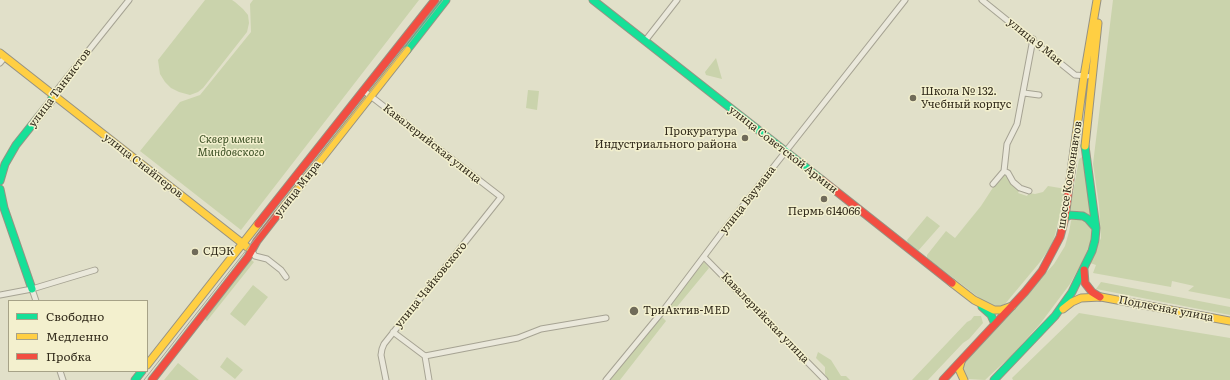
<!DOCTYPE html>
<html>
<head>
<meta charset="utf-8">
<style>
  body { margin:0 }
  #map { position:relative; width:1230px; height:380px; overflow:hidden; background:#e1e0c9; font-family:Literata,serif }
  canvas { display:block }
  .legend { position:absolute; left:8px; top:300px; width:140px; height:72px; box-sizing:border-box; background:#f3f0ce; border:1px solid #a6a287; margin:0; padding:5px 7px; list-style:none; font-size:12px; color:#332c1c }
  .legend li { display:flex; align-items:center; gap:8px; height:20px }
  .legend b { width:20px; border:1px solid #a6a287 }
</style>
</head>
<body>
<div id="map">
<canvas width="1230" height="380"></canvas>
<ul class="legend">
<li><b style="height:5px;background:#16e098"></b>Свободно</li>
<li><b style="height:5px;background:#ffcf43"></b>Медленно</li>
<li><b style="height:5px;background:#f24e42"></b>Пробка</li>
</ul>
</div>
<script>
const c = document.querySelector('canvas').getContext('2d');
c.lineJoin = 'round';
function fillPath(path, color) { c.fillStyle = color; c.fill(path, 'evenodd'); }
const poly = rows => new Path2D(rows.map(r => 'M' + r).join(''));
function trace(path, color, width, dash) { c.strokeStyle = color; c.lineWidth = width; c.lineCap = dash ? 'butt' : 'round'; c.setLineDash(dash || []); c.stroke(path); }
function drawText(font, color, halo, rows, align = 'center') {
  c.font = font + ' Literata,serif'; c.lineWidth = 3; c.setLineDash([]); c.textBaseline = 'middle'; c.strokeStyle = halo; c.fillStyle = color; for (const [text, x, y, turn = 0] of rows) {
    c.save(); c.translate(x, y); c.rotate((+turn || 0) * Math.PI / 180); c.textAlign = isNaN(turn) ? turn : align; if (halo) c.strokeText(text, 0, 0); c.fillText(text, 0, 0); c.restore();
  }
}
const green = poly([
  [205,0,232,0,235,2,243,9,248,15,249,23,247,32,203,88,198,92,190,95,179,92,171,88,165,82,160,74,158,60],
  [253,0,419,0,241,230,140,151,180,102,200,95,251,32,250,4],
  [1113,0,1230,0,1230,299,1188,291,1194,286,1172,281,1171,287,1093,273,1096,265,1090,263,1101,238,1099,205,1093,164],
  [716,58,722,79,706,75,705,72],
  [528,90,539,91,537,110,526,108],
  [1082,157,1083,163,1092,216,1084,212,1070,210,1079,159],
  [1005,174,1012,183,1020,189,1018,193,1027,196,1029,193,1035,194,1043,192,1048,186,1066,189,1055,235,1051,246,1040,262,1005,304,997,307,990,306,927,258,927,255,946,231,955,238,981,206,994,186],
  [927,216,940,226,918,251,908,243,907,240],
  [1073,218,1077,218,1086,222,1092,231,1092,239,1082,262,1070,284,1040,324,1012,355,985,380,968,379,965,376,961,366,1054,264,1065,246,1069,232,1071,221],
  [250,259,254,262,207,321,204,318],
  [704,262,709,268,671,314,667,311,667,308],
  [1101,282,1230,307,1230,315,1096,289],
  [253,285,268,297,245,326,230,314],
  [1079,313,1230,338,1230,380,1013,380,1012,378],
  [974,316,981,316,983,323,969,339,963,343,928,380,912,380,967,322,971,320],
  [659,317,662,317,666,321,620,380,610,380],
  [818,352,831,360,841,376,846,376,850,380,828,380,825,374,825,367,816,358],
  [227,357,243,370,235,379,220,367],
  [178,363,199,380,164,380]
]);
const street = poly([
  [982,0,1075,75,1087,76],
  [645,41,677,0],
  [0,63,5,57],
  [364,91,501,197,384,344,382,349,381,355,386,380],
  [1024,93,1039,95],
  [53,95,129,0],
  [1004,171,1008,173,1013,182,1020,188,1029,191],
  [993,184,1004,171,1007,144,1017,124,1033,39],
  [251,250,255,256,267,259,281,270,286,277],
  [704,257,825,380],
  [32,289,36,301],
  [0,295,32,289,95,270],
  [393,332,425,356,518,338,541,329,606,318],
  [425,356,429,380],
  [60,371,63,380],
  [606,380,662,312,723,231,905,0]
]);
const fast = poly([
  [593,0,822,180],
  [407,50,446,0],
  [0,181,5,164,16,145,51,101,53,95],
  [0,189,4,208,32,289],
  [1065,218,1070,215,1083,216,1088,219,1095,227],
  [982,307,991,315,995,324],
  [135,380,142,371],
  [994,380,1055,316,1072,292,1092,251,1095,240,1096,228,1085,146]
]);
const slow = poly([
  [0,53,247,247],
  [1085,146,1098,23],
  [1071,172,1084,76,1097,0],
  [278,214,407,50],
  [952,283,974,300,994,310,1001,310,1012,306],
  [1063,309,1072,302,1081,298,1101,297,1230,321],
  [961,362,959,369,964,380],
  [147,365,258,224]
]);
const jam = poly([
  [822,180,952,283],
  [258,224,435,0],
  [1084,270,1085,283,1092,292,1100,297],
  [152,380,248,257,257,241,278,214],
  [943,380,1025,292,1042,271,1060,237,1065,218,1071,172]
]);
const tram = poly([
  [144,380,443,0]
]);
const markers = [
  [913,98,4,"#706b59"],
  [745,138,4,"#706b59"],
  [824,199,4,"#706b59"],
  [195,252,4,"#706b59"],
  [634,311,5,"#706b59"]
];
const streetNames = [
  ["улица 9 Мая",1035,42,39],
  ["улица Танкистов",60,88,-53],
  ["Кавалерийская улица",432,144,38],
  ["улица Советской Армии",783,150,38],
  ["улица Снайперов",143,166,38],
  ["шоссе Космонавтов",1070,175,-81],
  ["улица Мира",298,189,-52],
  ["улица Баумана",748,200,-52],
  ["улица Чайковского",431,285,-51],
  ["Подлесная улица",1166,309,11],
  ["Кавалерийская улица",765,318,46]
];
const poiNames = [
  ["Школа № 132.",921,92],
  ["Учебный корпус",921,105],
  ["Прокуратура",737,132,"right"],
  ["Индустриального района",737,145,"right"],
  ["Пермь 614066",824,212,"center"],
  ["СДЭК",203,252],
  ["ТриАктив-MED",643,311]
];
const parkNames = [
  ["Сквер имени",231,140],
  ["Миндовского",231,153]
];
fillPath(green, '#cad3ac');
trace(street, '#a6a393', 7);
trace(fast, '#969283', 9);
trace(slow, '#969283', 9);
trace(jam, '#969283', 9);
trace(street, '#eae8db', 5);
trace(fast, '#16e098', 7);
trace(slow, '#ffcf43', 7);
trace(jam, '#f24e42', 7);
trace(tram, '#a9a79b', 1);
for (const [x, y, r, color] of markers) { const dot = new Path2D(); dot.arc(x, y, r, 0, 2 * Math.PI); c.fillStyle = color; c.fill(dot); trace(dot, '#f3f0ce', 1.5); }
drawText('11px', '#332c1c', '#f3f0ce', streetNames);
drawText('11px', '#332c1c', '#f3f0ce', poiNames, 'left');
drawText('italic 11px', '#3b4f24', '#f3f0ce', parkNames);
</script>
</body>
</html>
